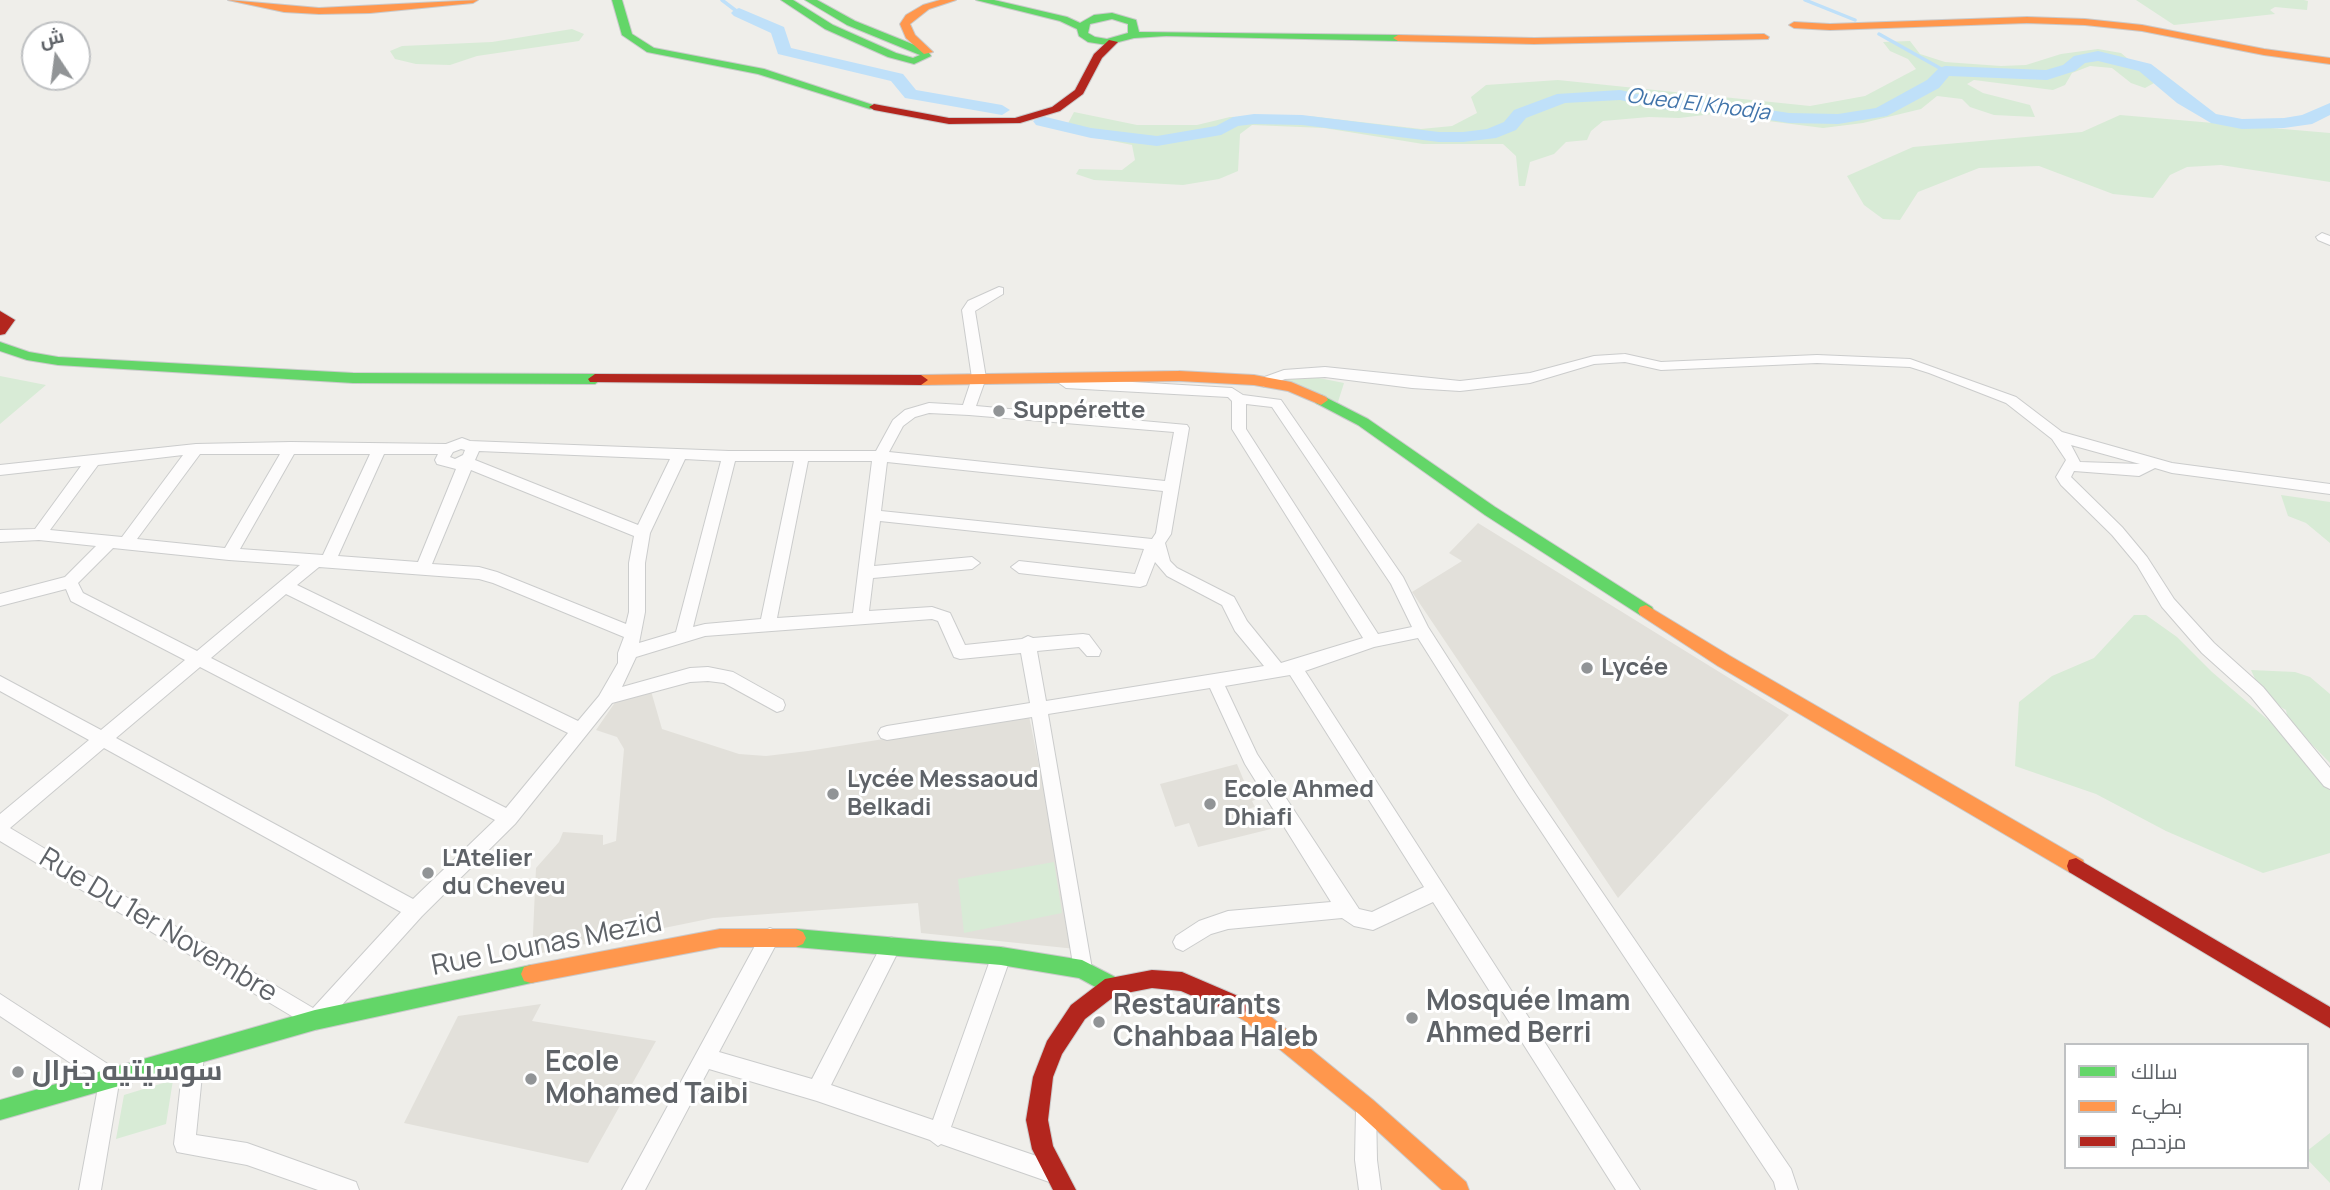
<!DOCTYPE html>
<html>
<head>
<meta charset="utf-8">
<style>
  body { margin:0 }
  #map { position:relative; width:2330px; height:1190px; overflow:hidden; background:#efeeea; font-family:Manrope,Cairo,sans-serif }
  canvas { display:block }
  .legend { position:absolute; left:2064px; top:1043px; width:245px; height:126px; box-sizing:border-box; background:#fff; border:2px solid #bfc1c3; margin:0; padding:9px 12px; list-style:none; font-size:21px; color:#5f6368 }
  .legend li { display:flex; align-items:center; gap:14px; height:35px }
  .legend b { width:35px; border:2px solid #bfc1c3 }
  .north { position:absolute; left:21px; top:21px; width:70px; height:70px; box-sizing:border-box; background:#fff; border:2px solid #bfc1c3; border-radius:50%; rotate:347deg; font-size:19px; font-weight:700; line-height:28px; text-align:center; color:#5f6368 }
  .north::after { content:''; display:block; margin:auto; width:24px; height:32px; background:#919496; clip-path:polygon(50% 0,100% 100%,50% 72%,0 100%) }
</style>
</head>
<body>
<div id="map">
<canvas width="2330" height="1190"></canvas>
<ul class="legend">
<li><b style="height:9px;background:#63d668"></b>سالك</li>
<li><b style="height:9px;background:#ff974d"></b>بطيء</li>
<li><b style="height:9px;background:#b3261e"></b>مزدحم</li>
</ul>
<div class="north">ش</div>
</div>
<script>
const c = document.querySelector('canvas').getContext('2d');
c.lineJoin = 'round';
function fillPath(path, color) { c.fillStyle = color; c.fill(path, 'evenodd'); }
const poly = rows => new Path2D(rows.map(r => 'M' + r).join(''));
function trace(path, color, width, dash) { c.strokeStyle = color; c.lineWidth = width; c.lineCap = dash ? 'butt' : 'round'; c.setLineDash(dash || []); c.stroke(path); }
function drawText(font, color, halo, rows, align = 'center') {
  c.font = font + ' Manrope,Cairo,sans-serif'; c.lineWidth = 6; c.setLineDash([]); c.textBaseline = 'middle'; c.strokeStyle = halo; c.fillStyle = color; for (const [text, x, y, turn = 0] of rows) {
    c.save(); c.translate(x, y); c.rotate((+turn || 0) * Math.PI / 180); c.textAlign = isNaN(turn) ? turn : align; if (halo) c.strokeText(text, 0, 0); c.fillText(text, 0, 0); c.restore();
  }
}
const education = poly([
  [1478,523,1789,715,1618,898,1412,592,1462,561,1449,553],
  [651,691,662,729,739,754,766,756,808,751,1029,716,1076,949,921,933,918,903,713,918,532,955,536,868,559,842,563,832,603,835,603,845,616,841,624,749,617,737,596,730,616,701],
  [1237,764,1244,781,1249,781,1257,799,1252,801,1255,807,1247,809,1250,815,1264,813,1271,829,1198,847,1189,823,1175,827,1160,784],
  [541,1004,532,1021,656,1041,588,1163,404,1123,458,1016]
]);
const green = poly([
  [2136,0,2304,0,2308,1,2307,10,2275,7,2270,10,2275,14,2174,25],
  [572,29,584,34,579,41,477,56,450,65,416,64,395,59,390,51,402,46,492,42],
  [1910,41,1920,54,1945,62,2001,66,2026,65,2061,54,2098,49,2121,53,2156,82,2145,88,2131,83,2112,68,2090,66,2072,73,2065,85,2053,90,1974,80,1967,84,1983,93,2030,105,2035,117,1994,115,1970,107,1962,99,1937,96,1921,109,1863,123,1823,128,1713,114,1679,118,1649,117,1603,121,1591,131,1587,140,1566,142,1554,154,1530,162,1525,186,1519,186,1516,156,1503,144,1423,144,1324,128,1252,125,1240,134,1238,171,1219,179,1183,185,1094,180,1076,174,1079,169,1122,170,1135,160,1132,145,1064,131,1074,112,1137,125,1197,125,1230,117,1309,116,1421,129,1452,126,1477,113,1471,97,1486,85,1558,80,1810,106,1865,96,1916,69,1908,59,1890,51,1883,42],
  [2120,115,2330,133,2330,182,2221,165,2187,167,2170,175,2153,198,2113,194,2039,166,1979,168,1918,192,1900,220,1883,219,1864,205,1847,176,1913,147,2082,132],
  [0,376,46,385,0,424],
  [1314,377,1344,383,1338,402,1282,380],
  [2281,495,2330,502,2330,543,2306,523,2288,516],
  [2134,615,2146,615,2177,637,2212,672,2274,725,2330,789,2330,853,2263,873,2166,831,2096,794,2015,766,2019,702,2052,676,2094,658],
  [2251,670,2295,672,2310,677,2330,694,2330,763,2288,720,2286,710,2275,704,2256,681],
  [1054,862,1062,913,964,933,958,879],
  [173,1080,166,1124,116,1139,124,1095],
  [2330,1133,2330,1183,2307,1159,2307,1151]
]);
const stream = poly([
  [722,0,739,13],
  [1805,0,1855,20],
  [1879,34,1945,71]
]);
const river = poly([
  [739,8,784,27,791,48,903,74,916,90,1002,105,1010,110,1002,115,911,99,905,98,891,81,778,54,771,33,734,16,731,13,734,10,739,8],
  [2098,51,2151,64,2216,114,2242,119,2284,118,2302,115,2330,103,2330,115,2312,124,2284,128,2242,129,2211,123,2177,103,2139,71,2098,61,2085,63,2075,71,2047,80,1949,76,1939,88,1887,116,1838,124,1789,123,1724,113,1661,109,1620,100,1565,103,1526,118,1516,130,1496,138,1463,142,1439,142,1302,125,1254,124,1238,126,1221,135,1157,146,1091,138,1036,125,1033,121,1042,116,1091,128,1157,136,1216,126,1233,117,1254,114,1302,115,1439,132,1463,132,1487,129,1504,122,1514,110,1557,94,1620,90,1661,99,1724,103,1789,113,1838,114,1876,108,1927,80,1939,68,1945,66,2046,70,2063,65,2074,56,2098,51]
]);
const street = poly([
  [2322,233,2330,236,2330,245,2318,240,2316,237,2322,233],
  [999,287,1003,288,1003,294,975,311,986,378,976,406,1187,425,1189,428,1171,534,1165,543,1170,561,1177,568,1234,597,1247,621,1281,663,1363,638,1232,429,1232,401,1228,397,1066,388,1059,383,1066,378,1232,388,1243,395,1281,400,1403,577,1428,627,1529,785,1791,1169,1798,1190,1776,1190,1774,1182,1517,795,1418,638,1374,647,1305,671,1640,1190,1616,1190,1433,902,1373,930,1354,926,1342,918,1228,929,1211,934,1183,951,1176,948,1173,942,1176,936,1199,921,1228,911,1331,902,1245,764,1210,688,1048,714,1092,969,1089,976,1082,978,1075,976,1032,717,887,740,881,738,878,733,881,728,887,726,1030,703,1021,653,960,659,954,657,938,621,932,619,705,636,636,657,622,687,690,668,708,667,733,672,783,700,785,705,783,710,777,712,724,683,708,681,690,682,612,703,515,824,422,916,322,1027,315,1030,0,841,0,814,89,740,0,691,0,676,101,730,185,660,71,601,66,589,0,606,0,594,65,577,96,546,39,540,0,542,0,530,35,529,81,466,0,475,0,465,196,444,291,442,446,444,462,438,470,441,729,451,876,451,893,420,905,410,929,403,963,405,972,378,962,310,968,301,999,287],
  [1246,404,1272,407,1391,584,1412,627,1378,634,1246,429,1246,404],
  [929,413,969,415,1174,432,1165,481,889,452,903,426,915,417,929,413],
  [461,449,465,450,463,455,455,459,450,457,453,452,461,449],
  [479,451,670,459,638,525,475,460,479,451],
  [200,454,280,454,225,548,137,539,200,454],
  [294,454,370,454,323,555,240,549,294,454],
  [384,454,438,454,435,460,437,464,456,469,418,562,338,556,384,454],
  [183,455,122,537,50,530,98,465,183,455],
  [685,459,721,461,676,632,639,643,645,612,645,563,650,533,685,459],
  [735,461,794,461,761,619,705,624,693,627,735,461],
  [808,461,872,461,853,613,777,618,808,461],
  [887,462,1163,491,1156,533,1152,539,881,511,887,462],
  [471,470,634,536,629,563,629,612,626,624,497,572,479,567,432,564,471,470],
  [880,521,1144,549,1135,574,1019,561,1011,567,1019,573,1140,587,1146,585,1155,562,1167,576,1222,605,1235,631,1264,666,1046,701,1037,651,1079,647,1087,656,1099,656,1101,651,1089,635,1083,634,1033,638,1028,636,1022,639,965,645,950,613,932,607,869,611,873,578,972,569,980,563,972,557,874,566,880,521],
  [113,548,229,560,300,565,197,651,83,593,78,583,113,548],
  [319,567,479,579,493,583,624,637,618,653,618,663,599,696,578,721,297,585,319,567],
  [286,594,568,733,506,808,211,658,286,594],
  [200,667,495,820,413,899,116,738,200,667],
  [1290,675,1424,887,1372,912,1359,909,1257,754,1225,686,1290,675],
  [104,748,401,912,313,1008,10,828,104,748],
  [1625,354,1661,362,1817,355,1910,359,2016,397,2062,432,2172,463,2330,484,2330,494,2172,473,2155,468,2139,476,2074,471,2071,477,2122,527,2147,557,2174,599,2214,643,2263,687,2330,768,2330,789,2324,786,2251,697,2202,653,2162,607,2137,565,2112,535,2061,485,2056,477,2066,460,2052,439,2006,403,1929,373,1910,367,1817,363,1661,370,1625,362,1594,364,1530,383,1460,391,1412,388,1325,377,1285,379,1264,387,1257,382,1259,379,1284,370,1325,367,1460,381,1530,373,1594,356,1625,354],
  [2071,445,2140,464,2080,462,2071,445],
  [770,928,777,931,780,937,719,1052,812,1079,884,940,891,937,898,940,901,946,831,1085,933,1120,994,949,1001,947,1008,949,1011,956,951,1127,1063,1165,1066,1173,1063,1181,1055,1184,941,1144,938,1146,930,1140,817,1101,709,1069,645,1190,622,1190,763,931,770,928],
  [0,994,117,1070,120,1077,101,1190,79,1190,99,1082,0,1016,0,994],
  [194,1045,201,1048,204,1055,196,1135,247,1143,356,1182,359,1190,318,1190,247,1165,177,1152,174,1144,184,1055,187,1048,194,1045],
  [1366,1099,1373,1102,1376,1109,1377,1160,1381,1190,1359,1190,1355,1160,1356,1109,1359,1102,1366,1099]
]);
const fast = poly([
  [612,0,622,0,632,34,654,48,764,69,879,107,870,109,758,74,647,52,622,35,612,0],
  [781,0,793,0,833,25,896,53,913,58,920,55,847,25,805,0,817,0,855,21,927,50,931,56,914,64,888,57,825,29,781,0],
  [976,0,994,0,1067,17,1080,23,1094,15,1112,13,1136,20,1139,32,1398,35,1403,38,1398,41,1166,36,1134,38,1107,45,1088,42,1079,36,1077,29,1060,21,976,0],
  [1112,19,1128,24,1128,33,1107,39,1095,37,1088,33,1090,24,1112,19],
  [0,342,29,352,58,357,353,373,595,374,602,379,595,384,353,383,58,365,27,360,0,351,0,342],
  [1321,395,1368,419,1495,507,1652,607,1654,611,1652,615,1640,615,1485,515,1358,425,1316,403,1314,400,1321,395],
  [796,929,1001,947,1082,960,1119,979,1122,986,1119,993,1112,996,1079,978,1001,965,796,947,789,944,786,938,789,932,796,929],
  [531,965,538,967,541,974,538,981,531,983,315,1030,0,1120,0,1100,315,1010,531,965]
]);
const slow = poly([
  [228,0,319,8,478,0,473,3,370,13,319,14,284,12,228,0],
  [940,0,956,0,929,9,910,24,915,35,933,52,924,54,906,38,900,24,906,15,923,5,940,0],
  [2027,17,2085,19,2142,25,2264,49,2330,58,2330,64,2264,55,2142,31,2085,25,2027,23,1830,30,1794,28,1789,25,1794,22,1830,24,2027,17],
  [1764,34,1769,37,1768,39,1534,44,1398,41,1393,38,1398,35,1534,38,1764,34],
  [1179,371,1254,375,1291,382,1326,397,1328,400,1321,405,1288,391,1254,385,1179,381,921,385,914,380,921,375,1179,371],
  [1646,605,1730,656,2083,860,2085,866,2083,872,2076,874,2069,872,1718,666,1640,615,1638,611,1640,607,1646,605],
  [720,929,796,929,803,932,806,938,803,944,796,947,720,947,531,983,524,981,521,974,524,967,531,965,720,929],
  [1238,996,1259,1007,1373,1100,1466,1182,1469,1190,1442,1190,1359,1114,1245,1021,1231,1013,1228,1006,1231,999,1238,996]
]);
const jam = poly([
  [1109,40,1118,42,1102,58,1083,94,1060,111,1020,123,949,124,874,110,869,107,874,104,949,118,1015,118,1052,107,1075,90,1094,54,1109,40],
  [0,311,15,320,5,334,0,335,0,311],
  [595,374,921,375,928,380,921,385,590,382,588,379,595,374],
  [2076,858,2330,1007,2330,1028,2069,872,2067,866,2069,860,2076,858],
  [1152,970,1182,972,1245,999,1248,1006,1245,1013,1238,1016,1181,991,1152,988,1116,995,1085,1019,1062,1054,1053,1077,1048,1120,1053,1146,1076,1190,1053,1190,1032,1149,1026,1120,1033,1077,1047,1041,1071,1005,1105,979,1152,970]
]);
const markers = [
  [999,411,7,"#919496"],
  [1587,668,7,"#919496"],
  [833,794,7,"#919496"],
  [1210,804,7,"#919496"],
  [428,873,7,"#919496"],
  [1412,1018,7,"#919496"],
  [1099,1022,7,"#919496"],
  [18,1072,7,"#919496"],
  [531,1079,7,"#919496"]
];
const farWaternames = [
  ["Oued El Khodja",1698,105,7]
];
const poiNames = [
  ["Suppérette",1013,411],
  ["Lycée",1601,668],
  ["Lycée Messaoud",847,780],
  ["Belkadi",847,808],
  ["Ecole Ahmed",1224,790],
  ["Dhiafi",1224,818],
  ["L'Atelier",442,859],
  ["du Cheveu",442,887]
];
const nearStreetnames = [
  ["Rue Du 1er Novembre",158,926,31],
  ["Rue Lounas Mezid",547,945,-11]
];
const nearPoinames = [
  ["Mosquée Imam",1426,1002],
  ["Ahmed Berri",1426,1034],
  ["Restaurants",1113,1006],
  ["Chahbaa Haleb",1113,1038],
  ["Ecole",545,1063],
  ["Mohamed Taibi",545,1095],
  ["سوسيتيه جنرال",32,1072]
];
fillPath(education, '#e2e0da');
fillPath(green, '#d8ebd6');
trace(stream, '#bfe0f9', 3.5);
fillPath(river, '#bfe0f9');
trace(street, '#cbcccc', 2);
trace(fast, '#cacacb', 2);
trace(slow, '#cacacb', 2);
trace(jam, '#cacacb', 2);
fillPath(street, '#fdfcfc');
fillPath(fast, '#63d668');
fillPath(slow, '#ff974d');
fillPath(jam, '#b3261e');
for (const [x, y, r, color] of markers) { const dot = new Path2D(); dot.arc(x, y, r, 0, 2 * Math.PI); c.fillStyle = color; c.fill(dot); trace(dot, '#fff', 2.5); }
drawText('italic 21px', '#4174aa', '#fff', farWaternames);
drawText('bold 24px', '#5f6368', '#fff', poiNames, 'left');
drawText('28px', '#5f6368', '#fff', nearStreetnames);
drawText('bold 28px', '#5f6368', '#fff', nearPoinames, 'left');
</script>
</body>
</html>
